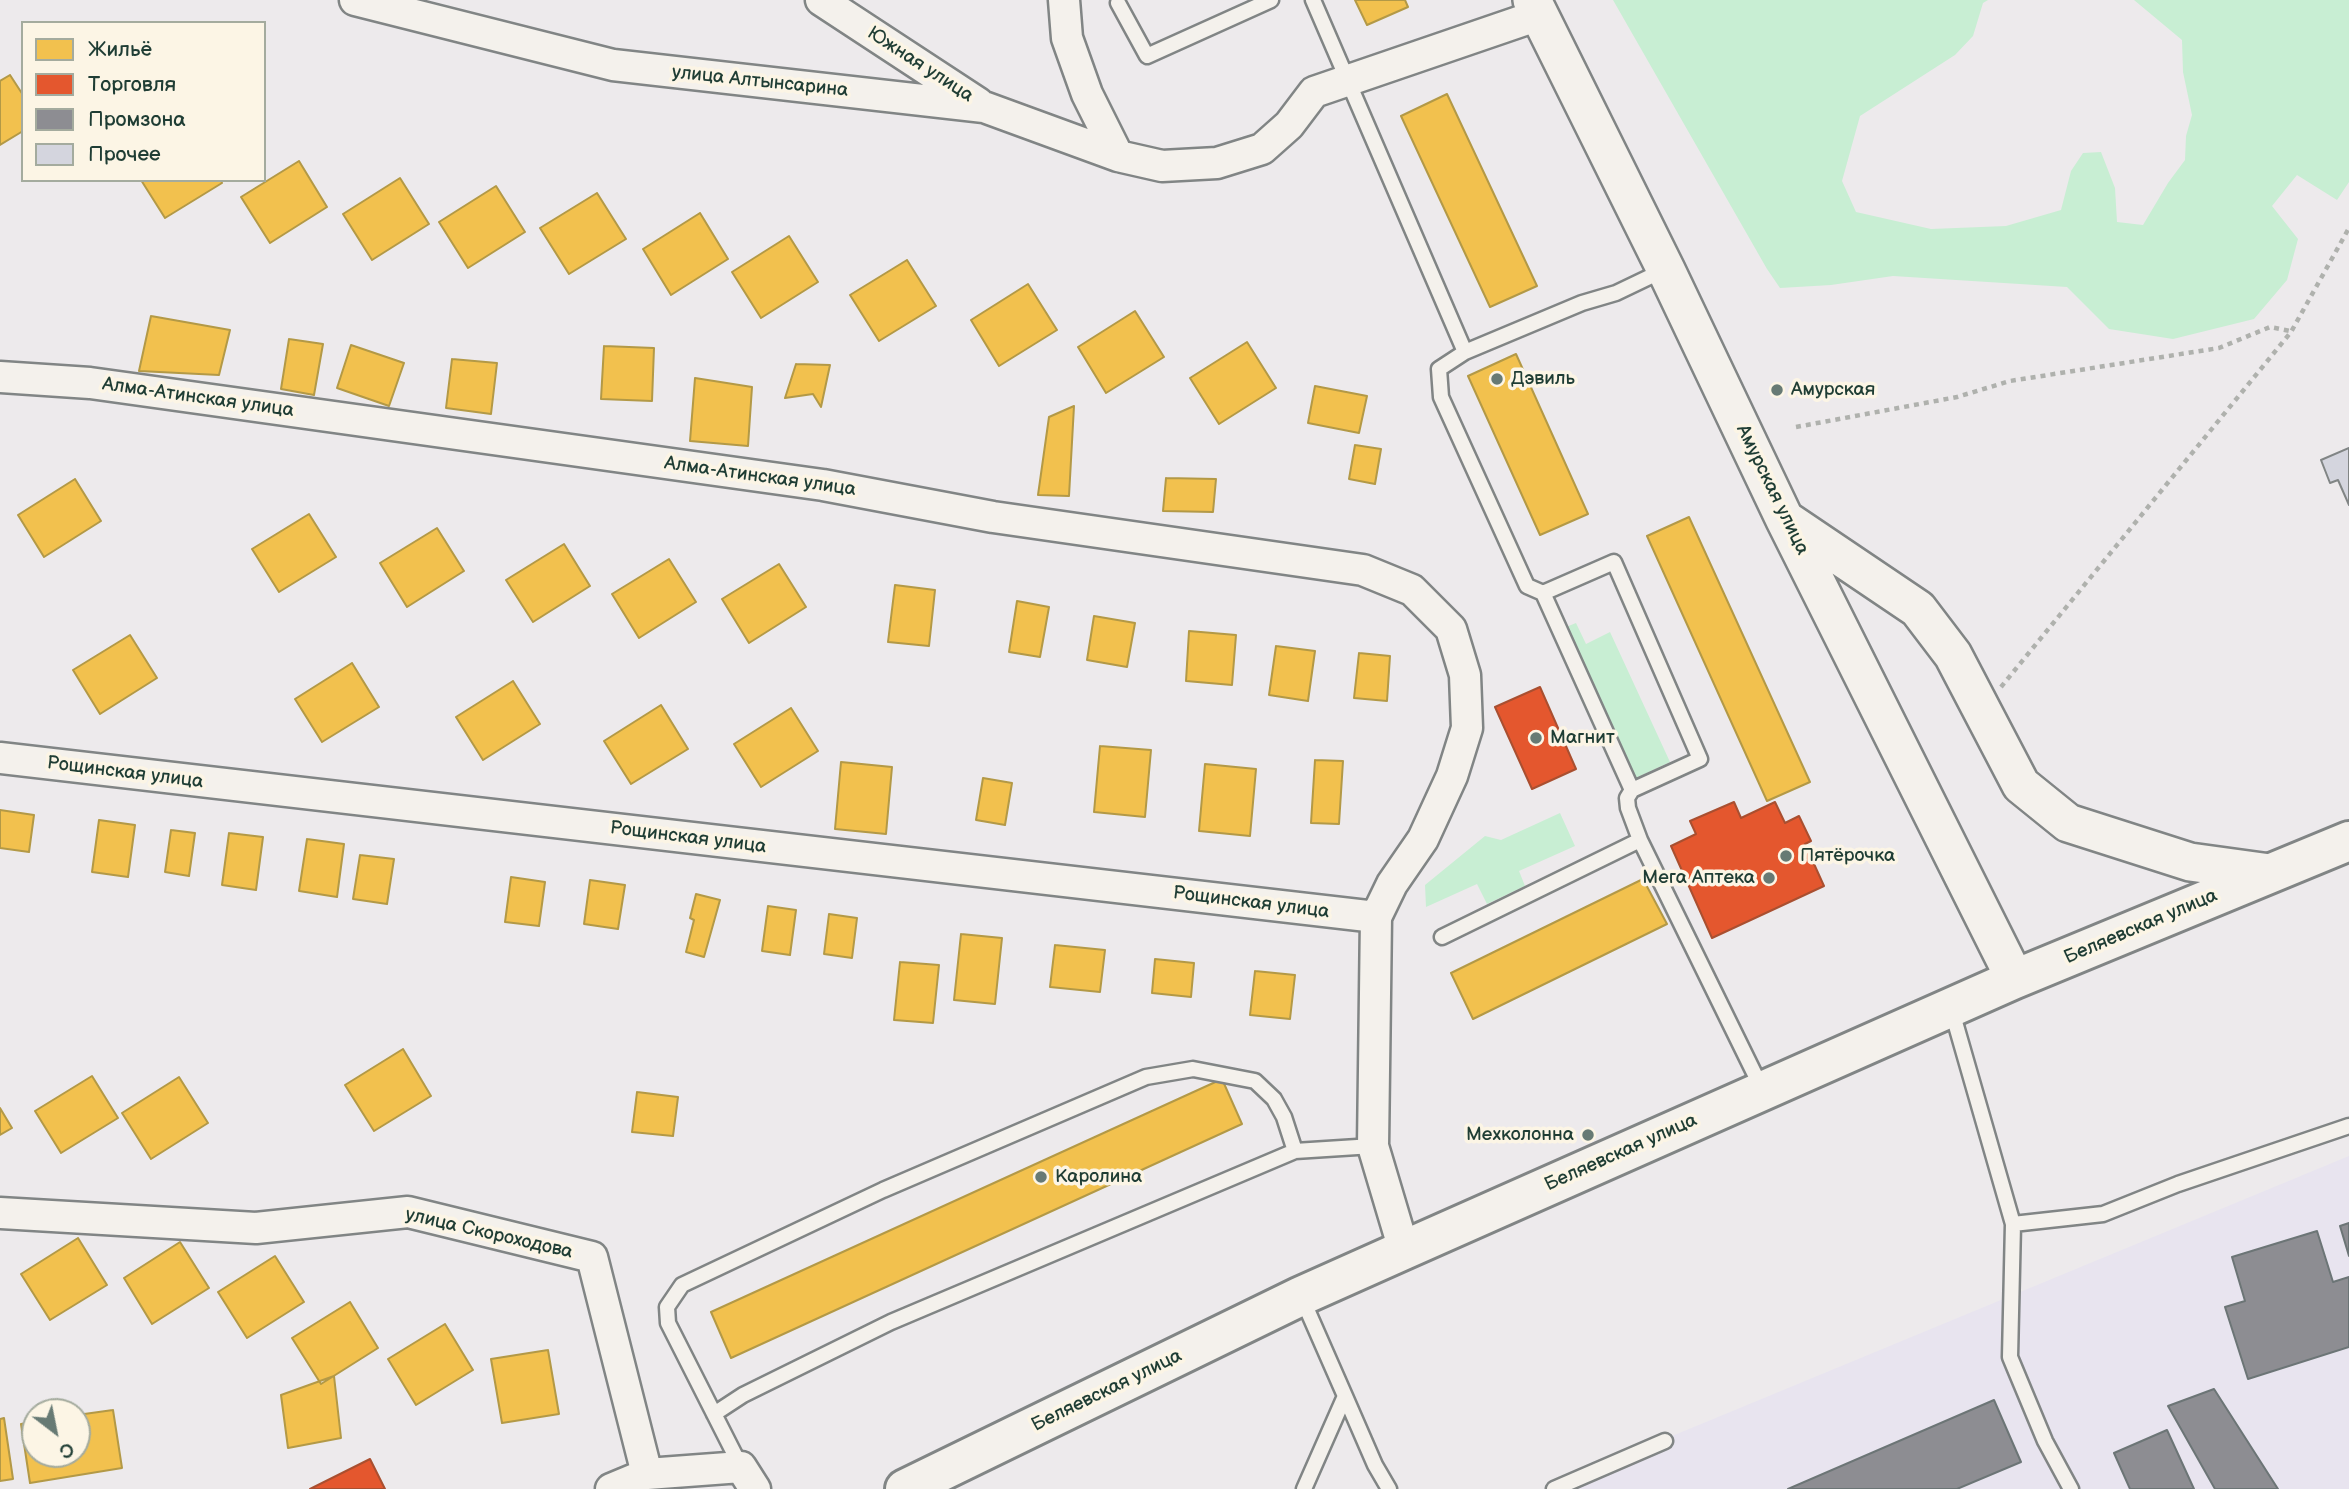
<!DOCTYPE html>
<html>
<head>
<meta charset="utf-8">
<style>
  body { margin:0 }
  #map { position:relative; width:2349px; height:1489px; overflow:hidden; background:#edeaec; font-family:"Balsamiq Sans",sans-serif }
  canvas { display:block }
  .legend { position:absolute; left:21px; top:21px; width:245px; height:161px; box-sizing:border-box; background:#fcf5e5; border:2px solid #a4ab9e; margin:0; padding:9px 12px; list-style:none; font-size:21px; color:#1f3d34 }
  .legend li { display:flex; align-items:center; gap:14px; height:35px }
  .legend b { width:35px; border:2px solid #a4ab9e }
  .north { position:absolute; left:21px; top:1398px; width:70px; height:70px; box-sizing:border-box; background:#fcf5e5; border:2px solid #a4ab9e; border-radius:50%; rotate:148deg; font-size:19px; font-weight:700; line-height:28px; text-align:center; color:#1f3d34 }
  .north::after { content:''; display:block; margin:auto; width:24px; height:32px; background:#677a74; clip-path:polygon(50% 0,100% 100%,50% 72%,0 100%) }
</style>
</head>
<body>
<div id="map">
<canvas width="2349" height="1489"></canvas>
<ul class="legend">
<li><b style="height:19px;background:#f2c14e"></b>Жильё</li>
<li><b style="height:19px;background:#e4572e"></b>Торговля</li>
<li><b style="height:19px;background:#8d8d92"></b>Промзона</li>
<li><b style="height:19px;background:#d4d5de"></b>Прочее</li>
</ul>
<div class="north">С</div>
</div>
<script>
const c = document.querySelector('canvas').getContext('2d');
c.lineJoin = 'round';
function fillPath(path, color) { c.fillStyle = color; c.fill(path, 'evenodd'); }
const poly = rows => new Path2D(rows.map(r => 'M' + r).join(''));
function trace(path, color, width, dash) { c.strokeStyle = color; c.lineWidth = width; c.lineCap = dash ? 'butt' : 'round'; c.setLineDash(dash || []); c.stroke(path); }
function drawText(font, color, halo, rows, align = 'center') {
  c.font = font + ' "Balsamiq Sans",sans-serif'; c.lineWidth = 7; c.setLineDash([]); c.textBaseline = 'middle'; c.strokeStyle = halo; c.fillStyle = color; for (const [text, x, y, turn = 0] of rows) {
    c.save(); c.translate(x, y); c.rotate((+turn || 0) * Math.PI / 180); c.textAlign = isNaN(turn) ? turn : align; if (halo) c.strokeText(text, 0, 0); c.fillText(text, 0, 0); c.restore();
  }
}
const built = poly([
  [2349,1156,2349,1489,1544,1489]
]);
const green = poly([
  [1613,0,1988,0,1983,3,1973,36,1955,55,1860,116,1842,181,1856,212,1931,229,2006,226,2061,210,2071,171,2083,153,2101,152,2115,188,2117,222,2143,225,2168,183,2185,160,2186,136,2192,115,2183,72,2182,40,2134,0,2349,0,2349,182,2337,200,2297,175,2272,206,2298,239,2287,280,2254,319,2173,339,2109,329,2067,287,1893,276,1831,285,1780,288,1767,269],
  [1576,623,1586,644,1610,632,1670,762,1636,778,1566,627],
  [1560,813,1575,846,1519,871,1525,886,1487,904,1477,884,1426,907,1425,885,1485,836,1501,840]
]);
const homes = poly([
  [1355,0,1405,0,1408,7,1367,25,1355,0],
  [10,75,23,95,23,131,0,145,0,81,10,75],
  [1447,94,1537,286,1490,307,1401,116,1447,94],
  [299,161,327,207,270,243,241,197,299,161],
  [400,178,429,224,372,260,343,214,400,178],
  [141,180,221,180,222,183,165,218,141,180],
  [496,186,525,232,468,268,439,222,496,186],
  [597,193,626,239,569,274,540,228,597,193],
  [700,213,728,259,671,295,643,249,700,213],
  [789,236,818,282,761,318,732,272,789,236],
  [907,260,936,306,879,341,850,295,907,260],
  [1028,284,1057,330,999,366,971,320,1028,284],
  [1135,311,1164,357,1106,393,1078,347,1135,311],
  [151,316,230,330,219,375,139,371,151,316],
  [289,339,323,344,314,395,281,389,289,339],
  [1247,342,1276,388,1219,424,1190,378,1247,342],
  [351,345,404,363,389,406,337,388,351,345],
  [604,346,654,348,652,401,601,399,604,346],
  [1516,354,1588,514,1540,535,1468,376,1516,354],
  [452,359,497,363,491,414,446,408,452,359],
  [796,364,830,365,821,407,813,394,785,398,796,364],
  [695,378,752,387,748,446,690,441,695,378],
  [1315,386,1367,396,1359,433,1308,423,1315,386],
  [1074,406,1069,496,1038,495,1049,417,1074,406],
  [1355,445,1381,449,1375,484,1349,479,1355,445],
  [1166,478,1216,479,1213,512,1163,511,1166,478],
  [75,479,101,521,44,557,18,515,75,479],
  [309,514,336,557,279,592,252,549,309,514],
  [1689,517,1810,782,1767,801,1647,536,1689,517],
  [437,528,464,571,407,607,380,563,437,528],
  [564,544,590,586,533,622,506,580,564,544],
  [669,559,696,602,639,638,612,594,669,559],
  [779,564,806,607,749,643,722,599,779,564],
  [895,585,935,590,929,646,888,642,895,585],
  [1017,601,1049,607,1040,657,1009,652,1017,601],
  [1094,616,1135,623,1127,667,1087,660,1094,616],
  [1189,631,1236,635,1232,685,1186,681,1189,631],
  [130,635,157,678,100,714,73,670,130,635],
  [1276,646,1315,651,1308,701,1269,695,1276,646],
  [1359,653,1390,656,1387,701,1354,698,1359,653],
  [352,663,379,707,322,742,295,699,352,663],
  [513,681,540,724,483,760,456,717,513,681],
  [661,705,688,749,631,784,604,741,661,705],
  [791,708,818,751,761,787,734,744,791,708],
  [1100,746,1151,750,1145,817,1094,812,1100,746],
  [1315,760,1343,761,1339,824,1311,823,1315,760],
  [841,762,892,767,886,834,835,829,841,762],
  [1205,764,1256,769,1250,836,1199,831,1205,764],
  [983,778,1012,783,1005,825,976,820,983,778],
  [0,810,34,815,29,852,0,848,0,810],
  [99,820,135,825,128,877,92,872,99,820],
  [171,830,195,833,189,876,165,872,171,830],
  [229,833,263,837,256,890,222,885,229,833],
  [307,839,344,844,337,897,299,891,307,839],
  [360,855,394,859,387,904,353,899,360,855],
  [511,877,545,882,539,926,505,922,511,877],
  [1643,879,1667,924,1473,1019,1451,973,1643,879],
  [590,880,625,885,618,929,584,924,590,880],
  [696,894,720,900,704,957,686,952,694,920,690,918,696,894],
  [768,906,796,910,790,955,762,951,768,906],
  [829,914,857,918,852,958,824,954,829,914],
  [961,934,1002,938,995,1004,954,1000,961,934],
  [1055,945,1105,950,1100,992,1050,987,1055,945],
  [1155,959,1194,963,1191,997,1152,993,1155,959],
  [900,962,939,965,933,1023,894,1020,900,962],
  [1255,971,1295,975,1290,1019,1250,1015,1255,971],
  [403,1049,431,1096,374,1131,345,1085,403,1049],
  [92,1076,118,1118,61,1153,35,1111,92,1076],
  [179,1077,208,1123,151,1159,122,1113,179,1077],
  [1222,1079,1242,1124,731,1358,711,1312,1222,1079],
  [637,1092,678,1097,673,1136,632,1132,637,1092],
  [0,1108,12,1128,0,1135,0,1108],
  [78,1238,107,1285,50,1320,21,1274,78,1238],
  [180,1242,209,1288,152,1324,124,1278,180,1242],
  [275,1256,304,1302,247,1338,218,1292,275,1256],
  [350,1302,378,1348,321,1384,292,1338,350,1302],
  [445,1324,473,1370,416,1405,388,1359,445,1324],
  [548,1350,559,1414,502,1423,491,1359,548,1350],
  [334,1376,341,1438,288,1448,281,1395,334,1376],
  [113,1410,122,1468,30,1483,21,1424,35,1422,35,1454,77,1454,77,1415,113,1410],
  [4,1418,13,1479,0,1481,0,1419,4,1418]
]);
const shops = poly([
  [1540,687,1576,769,1532,789,1495,707,1540,687],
  [1734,802,1741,818,1775,802,1785,823,1799,816,1811,841,1805,844,1824,886,1712,938,1671,846,1696,834,1690,821,1734,802],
  [370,1459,385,1489,310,1489,370,1459]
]);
const industry = poly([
  [2349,1223,2349,1256,2340,1226,2349,1223],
  [2317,1231,2333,1282,2349,1277,2349,1347,2248,1379,2225,1307,2245,1301,2232,1257,2317,1231],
  [2214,1389,2278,1489,2215,1489,2168,1406,2214,1389],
  [1994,1400,2021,1462,1957,1489,1788,1489,1994,1400],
  [2167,1430,2194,1489,2130,1489,2114,1453,2167,1430]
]);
const building = poly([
  [2349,448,2349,505,2338,480,2330,483,2321,460,2349,448]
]);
const path = poly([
  [1796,427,1957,397,2010,381,2219,348,2270,327,2290,331],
  [2001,687,2291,332,2349,228]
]);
const service = poly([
  [1313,0,1465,352],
  [1118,3,1147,56,1271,0],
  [1543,593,1632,790],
  [1640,840,1628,808,1627,798,1632,790,1700,759,1614,562,1543,593,1527,586,1441,397,1439,369,1465,352,1582,303,1616,293,1664,270],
  [1442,937,1640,840,1762,1089],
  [1951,1008,2013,1224,2010,1357,2045,1441,2071,1489],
  [2013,1224,2103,1214,2178,1184,2349,1126],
  [1302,1298,1345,1396,1304,1489],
  [1345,1396,1375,1465,1389,1489],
  [714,1414,743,1395,891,1322,1295,1151,1373,1146],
  [741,1467,668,1323,667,1307,682,1285,883,1190,1146,1077,1193,1069,1255,1081,1274,1099,1284,1117,1295,1151],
  [1554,1489,1665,1441]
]);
const minor = poly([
  [355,0,613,65,984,107,1118,156,1162,166,1217,163,1262,149,1289,125,1314,92,1539,15],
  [821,0,978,103],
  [1064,0,1067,38,1087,94,1118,156],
  [0,377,90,383,823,485,993,517,1363,570,1412,590,1451,629,1465,675,1467,728,1452,776,1423,839,1392,884,1376,917,1373,1146,1404,1250],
  [0,758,1376,917],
  [0,1213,256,1228,408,1212,592,1257,647,1474,741,1467,755,1489],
  [611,1489,647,1474]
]);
const tertiary = poly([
  [1532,0,1666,270,1785,520,2015,979],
  [1789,522,1918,609,1953,655,2021,785,2068,823,2190,862,2270,873]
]);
const primary = poly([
  [905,1489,1301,1296,1404,1250,2015,979,2349,841]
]);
const markers = [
  [1497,379,7,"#677a74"],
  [1777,390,7,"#677a74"],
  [1536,738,7,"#677a74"],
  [1786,856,7,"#677a74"],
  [1769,878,7,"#677a74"],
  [1588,1135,7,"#677a74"],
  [1041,1177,7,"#677a74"]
];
const streetNames = [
  ["Южная улица",920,65,33],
  ["улица Алтынсарина",760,82,6],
  ["Алма-Атинская улица",198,398,8],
  ["Алма-Атинская улица",760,477,8],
  ["Амурская улица",1772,490,64],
  ["Рощинская улица",125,773,7],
  ["Рощинская улица",688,838,7],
  ["Рощинская улица",1251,903,7],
  ["Беляевская улица",2141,927,-23],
  ["Беляевская улица",1621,1153,-24],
  ["улица Скороходова",489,1234,13],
  ["Беляевская улица",1107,1391,-26]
];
const poiNames = [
  ["Дэвиль",1511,379],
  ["Амурская",1791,390],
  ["Магнит",1550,738],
  ["Пятёрочка",1800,856],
  ["Мега Аптека",1755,878,"right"],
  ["Мехколонна",1574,1135,"right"],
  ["Каролина",1055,1177]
];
fillPath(built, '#e8e4ef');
fillPath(green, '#c8eed3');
fillPath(homes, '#f2c14e');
trace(homes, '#b39946', 2);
fillPath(shops, '#e4572e');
trace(shops, '#a94f30', 2);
fillPath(industry, '#8d8d92');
trace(industry, '#6c7576', 2);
fillPath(building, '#d4d5de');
trace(building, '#818585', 2);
trace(service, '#818585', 19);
trace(minor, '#818585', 35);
trace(tertiary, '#818585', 42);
trace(primary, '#818585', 44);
trace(path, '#afb1ad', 4.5, [5, 5]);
trace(service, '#f4f1ec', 14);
trace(minor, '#f4f1ec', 30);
trace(tertiary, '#f4f1ec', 37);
trace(primary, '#f4f1ec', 38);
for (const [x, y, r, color] of markers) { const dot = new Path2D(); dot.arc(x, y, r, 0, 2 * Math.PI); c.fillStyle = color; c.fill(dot); trace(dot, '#fcf5e5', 2.5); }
drawText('19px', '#1f3d34', '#fcf5e5', streetNames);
drawText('19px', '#1f3d34', '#fcf5e5', poiNames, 'left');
</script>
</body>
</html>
